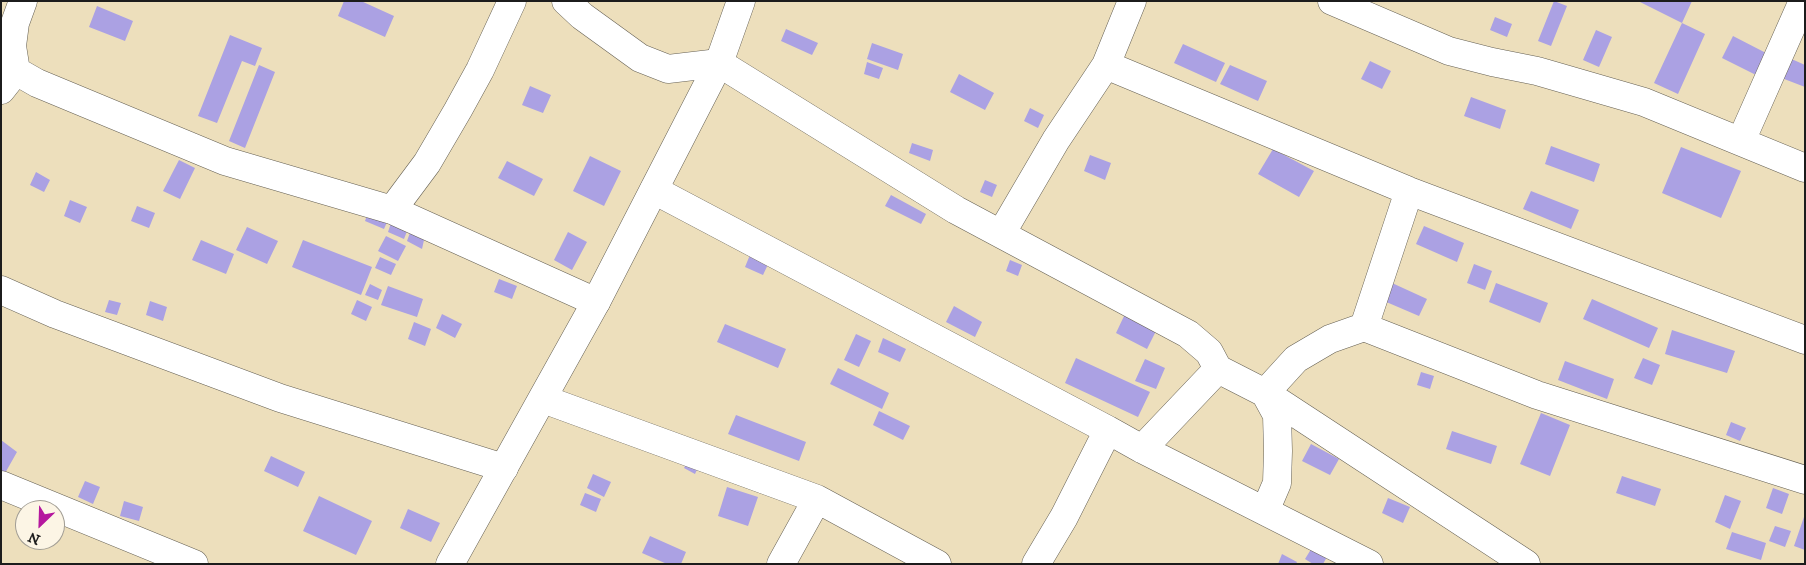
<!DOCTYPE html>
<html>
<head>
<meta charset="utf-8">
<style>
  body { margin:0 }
  #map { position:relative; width:1806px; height:565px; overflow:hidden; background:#eddfbc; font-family:"IM FELL DW Pica",serif }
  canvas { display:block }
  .frame { position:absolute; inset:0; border:2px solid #1c1c1c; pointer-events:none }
  .north { position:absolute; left:15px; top:500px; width:50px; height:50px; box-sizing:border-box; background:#fcf5e5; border:1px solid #a29e95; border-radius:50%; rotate:204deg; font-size:14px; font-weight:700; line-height:20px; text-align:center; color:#1c1c1c }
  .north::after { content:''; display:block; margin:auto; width:18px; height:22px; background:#b5179e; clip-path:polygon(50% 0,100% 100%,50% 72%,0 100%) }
</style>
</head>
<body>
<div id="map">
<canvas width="1806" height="565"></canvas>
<div class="frame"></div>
<div class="north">N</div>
</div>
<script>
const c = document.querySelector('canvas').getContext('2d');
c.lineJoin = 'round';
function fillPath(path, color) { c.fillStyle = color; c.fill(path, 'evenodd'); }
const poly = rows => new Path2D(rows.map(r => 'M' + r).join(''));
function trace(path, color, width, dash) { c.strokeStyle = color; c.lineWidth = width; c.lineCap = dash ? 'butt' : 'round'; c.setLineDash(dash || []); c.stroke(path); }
const building = poly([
  [344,1,361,1,394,16,385,37,338,16],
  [1554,1,1567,6,1551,46,1538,41],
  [1638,1,1692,1,1682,23],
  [97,6,133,21,125,41,89,27],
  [1495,17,1512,24,1507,37,1490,30],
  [1682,23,1705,34,1678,94,1654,83],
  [786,29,818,43,812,55,781,41],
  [1596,30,1612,37,1599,67,1583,60],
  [230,35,262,48,255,66,242,61,217,123,198,116],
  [1733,36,1766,53,1756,75,1722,58],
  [872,43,903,54,898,70,867,59],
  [1183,44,1225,63,1216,82,1174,63],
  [1787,57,1805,65,1805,87,1779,77],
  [1370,61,1391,71,1382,89,1361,79],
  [867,62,883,68,879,79,864,74],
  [259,65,275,72,245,148,229,141],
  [1230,65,1267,81,1258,101,1220,84],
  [959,74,994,93,985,110,950,92],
  [530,86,551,95,543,113,522,105],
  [1471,97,1506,110,1500,129,1464,116],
  [1030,108,1044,115,1038,128,1024,121],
  [912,143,933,150,930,161,909,153],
  [1551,146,1600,164,1594,182,1545,164],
  [1681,147,1741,171,1721,218,1662,193],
  [1273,149,1314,171,1299,197,1258,174],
  [1090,155,1111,163,1105,180,1084,171],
  [590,156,621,171,604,206,573,191],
  [179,160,195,168,180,199,163,191],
  [507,161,543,179,534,196,498,178],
  [36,172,50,180,44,192,30,185],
  [985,180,997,185,992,197,980,192],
  [1531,191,1579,210,1571,229,1523,209],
  [891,195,926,214,921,224,885,206],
  [70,200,87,207,80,223,64,216],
  [137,206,155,213,149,228,131,221],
  [370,207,390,215,384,229,365,221],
  [392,220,409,226,404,239,388,232],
  [1424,226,1464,243,1457,262,1416,244],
  [247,227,278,241,267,264,236,250],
  [412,227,426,231,422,249,407,241],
  [568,232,587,242,572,270,554,260],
  [386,236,406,246,398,261,378,251],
  [201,240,234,254,226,274,192,260],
  [303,240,372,267,361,295,292,267],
  [752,250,771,258,763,275,745,267],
  [380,257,396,264,391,275,375,268],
  [1010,260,1022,265,1018,276,1006,271],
  [1474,264,1492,271,1485,290,1467,283],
  [499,279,517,286,512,299,494,292],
  [1392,283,1427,299,1419,316,1384,301],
  [1496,283,1548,303,1540,323,1489,302],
  [370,284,382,290,378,300,365,295],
  [388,286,423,299,417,317,381,305],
  [1592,299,1658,328,1649,348,1583,319],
  [109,300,121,303,117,315,105,312],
  [357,300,372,307,366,321,351,314],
  [150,301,167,307,163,321,146,315],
  [954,306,982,322,975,337,946,322],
  [442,314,462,324,455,338,436,328],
  [1125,314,1157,329,1147,349,1116,333],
  [414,322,431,329,425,346,408,339],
  [725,324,786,349,778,368,717,342],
  [1672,330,1735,351,1727,373,1665,354],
  [856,334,871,341,859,367,844,360],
  [883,338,906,349,900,362,878,352],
  [1076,358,1150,392,1138,417,1065,383],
  [1643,358,1660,365,1652,385,1634,378],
  [1145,359,1165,368,1156,389,1135,381],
  [1565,361,1614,379,1607,399,1558,380],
  [838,368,889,393,882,409,830,384],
  [1421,372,1434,376,1430,389,1417,385],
  [879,411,910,426,903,440,873,425],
  [1541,413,1570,425,1550,476,1520,464],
  [736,415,806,442,799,461,728,434],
  [1731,422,1746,428,1740,441,1726,435],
  [1452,431,1497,446,1491,464,1446,449],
  [1,440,17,452,4,475,1,473],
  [1311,444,1339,459,1330,475,1302,461],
  [271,456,305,472,298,487,264,471],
  [688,460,699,465,695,474,684,468],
  [593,474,611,482,604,497,587,488],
  [1622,476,1661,489,1655,506,1616,493],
  [85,481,100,487,93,504,78,497],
  [727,487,758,497,748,526,718,516],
  [1773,488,1789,494,1782,514,1766,508],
  [585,493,601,499,596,512,580,505],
  [1725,495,1741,501,1730,529,1715,522],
  [319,496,372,521,356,555,303,531],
  [1388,498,1410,507,1403,523,1382,513],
  [124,501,143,507,139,521,120,516],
  [408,509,440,523,431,542,400,528],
  [1805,514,1805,550,1794,546],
  [1775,526,1791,531,1785,547,1769,541],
  [1732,532,1766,543,1761,560,1726,549],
  [650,536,686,552,681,564,667,564,642,553],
  [1313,546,1328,555,1323,564,1313,564,1305,559],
  [1282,554,1297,562,1296,564,1278,564]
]);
const street = poly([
  [23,1,15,23,12,46,16,71,37,83,225,161,392,210,596,302],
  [566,1,582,16,640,58,668,69,719,63,956,210,1188,334,1209,352,1218,369,1265,393,1526,564],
  [1332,1,1449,51,1492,62,1537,71,1644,102,1805,168],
  [1106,65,1409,191,1805,340],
  [1,90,16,71],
  [1741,141,1803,1],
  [654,190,1108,430,1142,449,1369,564],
  [392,210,427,163,458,110,480,70,512,1],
  [1001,234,1056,140,1106,65,1132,1],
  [1,290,55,314,280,398,504,468],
  [1364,327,1537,395,1805,480],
  [543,399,817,499,937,564],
  [1142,449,1218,369],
  [1,485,194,564],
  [1265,511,1277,483,1278,451,1277,415,1265,393,1296,359,1330,339,1364,327,1409,191],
  [781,564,817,499],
  [1036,564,1064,517,1108,430]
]);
const secondary = poly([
  [450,564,596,302,719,63,741,1]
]);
fillPath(building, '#aba1e3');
trace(street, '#656054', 29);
trace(secondary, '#656054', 29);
trace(street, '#fff', 28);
trace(secondary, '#fff', 28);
</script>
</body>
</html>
